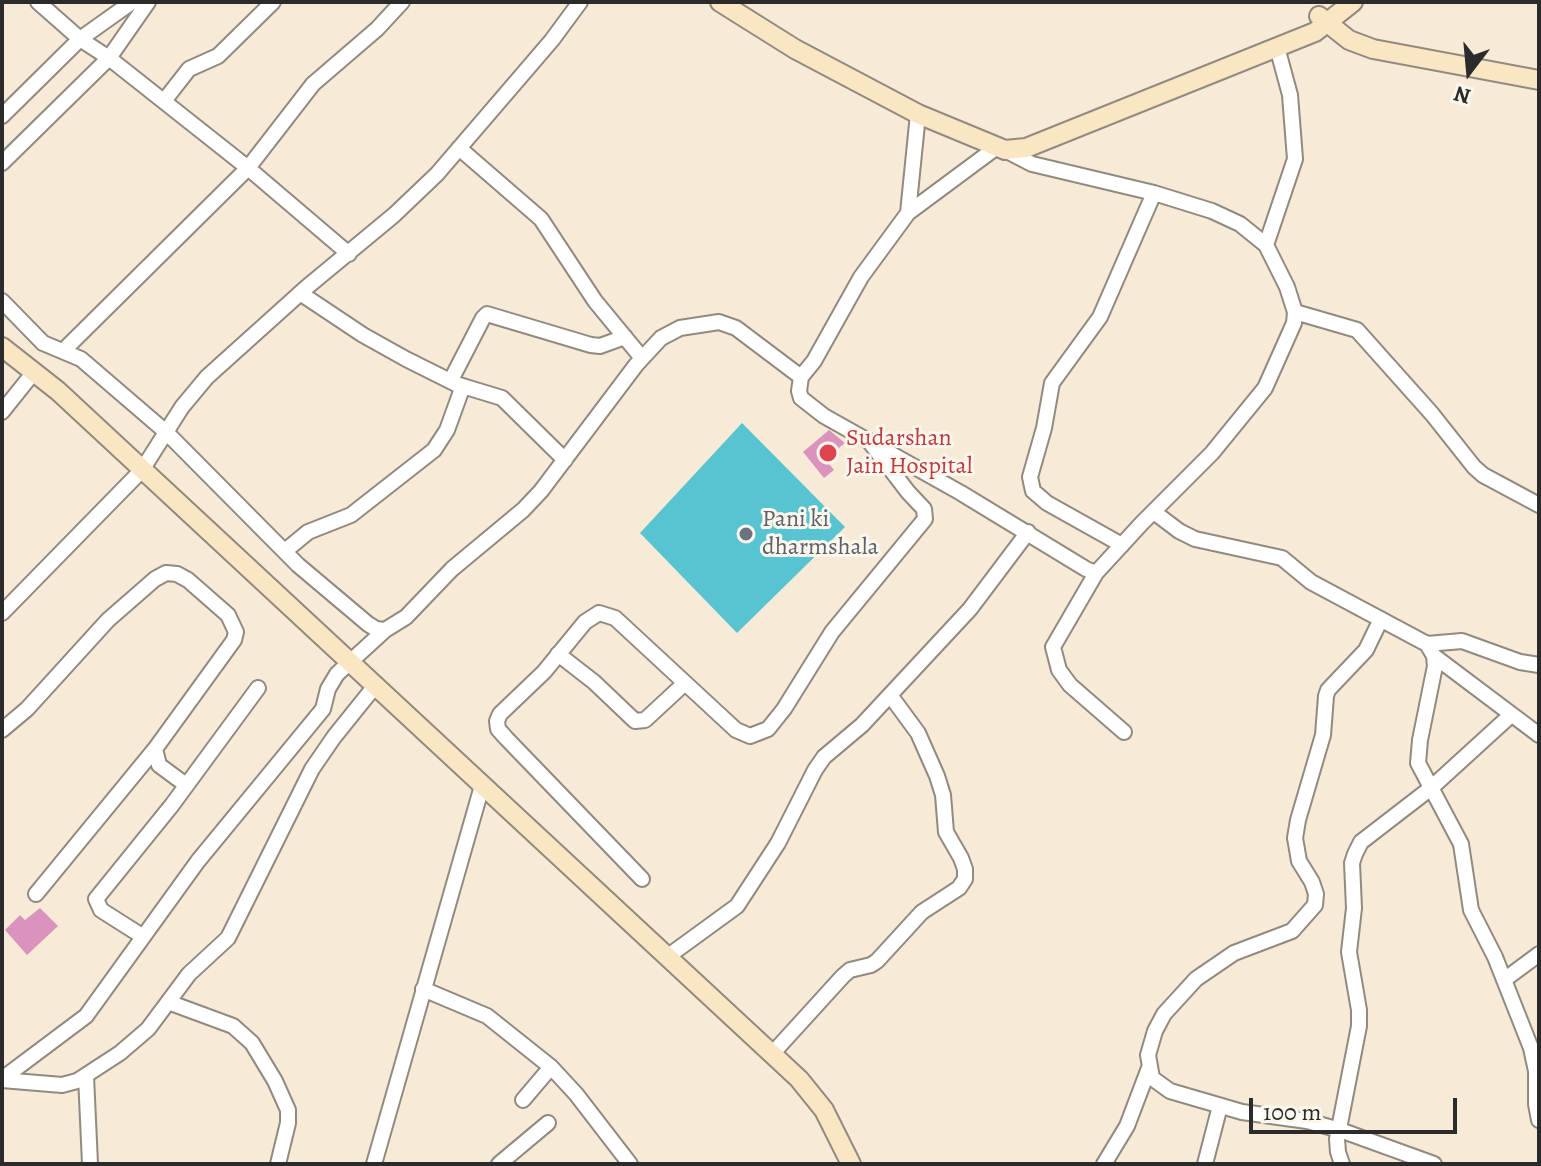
<!DOCTYPE html>
<html>
<head>
<meta charset="utf-8">
<style>
  body { margin:0 }
  #map { position:relative; width:1541px; height:1166px; overflow:hidden; background:#f7ead6; font-family:Alegreya,serif }
  canvas { display:block }
  .frame { position:absolute; inset:0; border:4px solid #2b2b2b; pointer-events:none }
  .north { position:absolute; left:1429px; top:32px; width:80px; height:80px; -webkit-text-stroke:6px #fbf7ec; paint-order:stroke; rotate:196deg; font-size:22px; font-weight:700; line-height:32px; text-align:center; color:#2b2b2b }
  .north::after { content:''; display:block; margin:auto; width:28px; height:36px; background:#2b2b2b; clip-path:polygon(50% 0,100% 100%,50% 72%,0 100%) }
  .scale { position:absolute; left:1249px; top:1098px; width:208px; height:36px; box-sizing:border-box; border:4px solid #2b2b2b; border-top:0; padding-left:10px; font-size:24px; line-height:28px; white-space:nowrap; color:#2b2b2b; -webkit-text-stroke:6px #fbf7ec; paint-order:stroke }
</style>
</head>
<body>
<div id="map">
<canvas width="1541" height="1166"></canvas>
<div class="frame"></div>
<div class="north">N</div>
<div class="scale">100 m</div>
</div>
<script>
const c = document.querySelector('canvas').getContext('2d');
c.lineJoin = 'round';
function fillPath(path, color) { c.fillStyle = color; c.fill(path, 'evenodd'); }
const poly = rows => new Path2D(rows.map(r => 'M' + r).join(''));
function trace(path, color, width, dash) { c.strokeStyle = color; c.lineWidth = width; c.lineCap = dash ? 'butt' : 'round'; c.setLineDash(dash || []); c.stroke(path); }
function drawText(font, color, halo, rows, align = 'center') {
  c.font = font + ' Alegreya,serif'; c.lineWidth = 6; c.setLineDash([]); c.textBaseline = 'middle'; c.strokeStyle = halo; c.fillStyle = color; for (const [text, x, y, turn = 0] of rows) {
    c.save(); c.translate(x, y); c.rotate((+turn || 0) * Math.PI / 180); c.textAlign = isNaN(turn) ? turn : align; if (halo) c.strokeText(text, 0, 0); c.fillText(text, 0, 0); c.restore();
  }
}
const water = poly([
  [742,423,845,527,737,633,640,533]
]);
const building = poly([
  [829,430,845,443,825,459,834,470,824,478,803,452],
  [40,908,58,926,27,955,5,930,20,915,25,920]
]);
const street = poly([
  [38,2,80,39,109,58,248,168,349,254],
  [164,101,189,69,218,56,273,2],
  [918,114,908,213,861,277,814,361,801,377,799,391,801,398,824,416,961,493,1086,569,1096,573],
  [2,116,80,39,132,2],
  [459,148,541,219,595,301,642,358],
  [1005,150,1032,164,1154,193,1212,211,1240,224,1266,245,1287,287,1295,312,1294,323,1265,388,1212,453,1142,523,1096,573,1053,647,1059,670,1070,685,1124,732],
  [2,163,109,58,148,2],
  [908,213,997,147],
  [1266,245,1295,159,1290,95,1277,47],
  [300,293,363,335,406,359,456,384,502,398,565,460],
  [2,301,43,343,81,359,166,432,298,565,368,624,376,629,385,630],
  [1295,312,1357,330,1432,414,1474,467,1483,475,1539,505],
  [64,350,248,168,313,84,377,29,402,2],
  [451,380,483,318,487,314,591,345,600,346,625,337],
  [2,412,34,372],
  [1154,512,1179,531,1195,539,1282,558,1311,582,1427,644,1434,656,1435,666,1420,740,1418,763,1461,844,1471,910,1495,957,1531,1048,1536,1071,1536,1104,1539,1120],
  [1122,545,1047,503,1033,491,1030,477,1044,428,1052,383,1100,317,1154,193],
  [285,551,308,532,351,515,434,450,447,430,463,386],
  [2,613,142,470,182,407,207,377,307,287,394,215,437,174,552,40,580,2],
  [1381,619,1366,650,1328,690,1326,696,1323,735,1298,820,1295,838,1299,861,1312,882,1316,894,1315,905,1292,931,1234,953,1196,979,1164,1014,1155,1031,1148,1055,1152,1078,1170,1091,1242,1112,1307,1121,1340,1130,1434,1164],
  [1427,644,1462,641,1520,662,1539,665],
  [558,654,594,682,635,721,645,720,685,683],
  [1434,656,1539,735],
  [2,730,27,709,108,620,155,579,166,573,177,574,188,580,228,615,236,632,234,640,155,749,159,765,186,785],
  [642,879,506,738,498,729,497,721,500,714,544,672,585,622,599,613,615,618,736,730,750,736,768,729,784,709,832,632,925,519,924,509,908,492,869,441],
  [36,894,155,749],
  [142,936,101,910,96,899,172,805,258,688],
  [667,957,737,906,778,843,815,770,824,757,862,725,970,609,1028,532],
  [1504,980,1539,954],
  [423,989,487,1016,551,1067,576,1094,630,1164],
  [168,1002,233,1026,252,1043,275,1081,288,1110,288,1123,278,1164],
  [772,1054,843,976,850,970,871,965,877,961,922,912,959,888,965,879,965,869,961,858,946,832,943,795,937,776,918,733,890,695],
  [86,1076,90,1164],
  [2,1079,86,1016,198,861,323,709,328,689,337,674,385,630,406,617,452,569,523,510,541,491,636,365,661,338,680,328,719,322,736,328,801,377],
  [2,1080,62,1085,77,1081,120,1053,148,1029,189,974,228,938,312,769,334,737,375,686],
  [523,1100,551,1067],
  [374,1164,482,786],
  [499,1164,548,1123],
  [1104,1164,1127,1126,1149,1068],
  [1205,1164,1220,1106],
  [1342,1164,1338,1152,1337,1139,1359,1026,1359,1010,1349,952,1354,908,1352,863,1355,854,1361,842,1431,788,1511,715]
]);
const secondary = poly([
  [720,2,795,49,918,114,1005,150,1026,148,1315,32,1353,2],
  [1319,16,1349,40,1373,49,1539,80],
  [2,347,58,391,799,1079,824,1110,851,1164]
]);
const markers = [
  [828,453,10,"#e0444e"],
  [746,534,8,"#6b7280"]
];
const healthNames = [
  ["Sudarshan",846,439],
  ["Jain Hospital",846,467]
];
const worshipNames = [
  ["Pani ki",762,520],
  ["dharmshala",762,548]
];
fillPath(water, '#58c4d1');
fillPath(building, '#d993bc');
trace(street, '#918a80', 18);
trace(secondary, '#918a80', 22);
trace(street, '#fff', 14);
trace(secondary, '#fbe6c4', 18);
for (const [x, y, r, color] of markers) { const dot = new Path2D(); dot.arc(x, y, r, 0, 2 * Math.PI); c.fillStyle = color; c.fill(dot); trace(dot, '#fbf7ec', 3); }
drawText('24px', '#be3a42', '#fbf7ec', healthNames, 'left');
drawText('24px', '#5b616d', '#fbf7ec', worshipNames, 'left');
</script>
</body>
</html>
